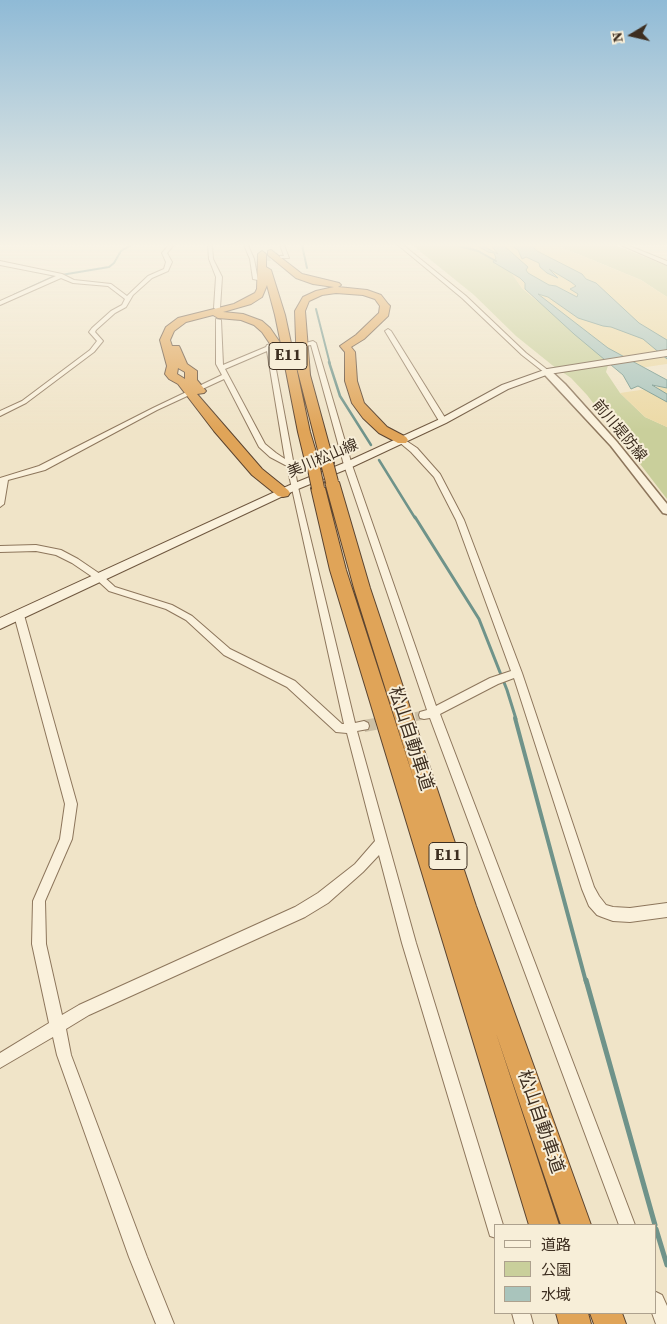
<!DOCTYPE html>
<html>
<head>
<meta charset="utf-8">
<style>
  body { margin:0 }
  #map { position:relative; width:667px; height:1324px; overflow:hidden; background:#f0e4c8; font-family:"Source Serif 4","Noto Sans JP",serif }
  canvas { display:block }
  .legend { position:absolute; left:494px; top:1224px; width:162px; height:90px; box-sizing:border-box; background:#f7eed8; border:1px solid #ada18e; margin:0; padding:6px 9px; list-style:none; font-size:15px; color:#3d2e20 }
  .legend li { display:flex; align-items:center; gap:10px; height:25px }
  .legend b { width:25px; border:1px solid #ada18e }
  .north { position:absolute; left:607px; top:10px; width:50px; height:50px; -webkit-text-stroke:4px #f7eed8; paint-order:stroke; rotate:261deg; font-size:14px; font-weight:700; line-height:20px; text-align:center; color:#3d2e20 }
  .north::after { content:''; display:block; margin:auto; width:18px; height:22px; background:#3d2e20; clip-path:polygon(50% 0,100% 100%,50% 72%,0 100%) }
</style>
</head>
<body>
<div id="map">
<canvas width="667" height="1324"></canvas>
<ul class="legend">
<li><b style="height:6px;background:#faf1dc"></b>道路</li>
<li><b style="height:14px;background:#c9cf9b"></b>公園</li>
<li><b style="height:14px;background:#a9c4bc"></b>水域</li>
</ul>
<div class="north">N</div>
</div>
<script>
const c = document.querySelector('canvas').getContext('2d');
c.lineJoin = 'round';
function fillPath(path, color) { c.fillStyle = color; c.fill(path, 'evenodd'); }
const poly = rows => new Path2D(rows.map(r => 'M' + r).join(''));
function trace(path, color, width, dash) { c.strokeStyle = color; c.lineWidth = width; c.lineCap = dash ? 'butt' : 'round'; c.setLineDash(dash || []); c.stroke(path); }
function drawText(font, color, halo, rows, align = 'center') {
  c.font = font + ' "Source Serif 4","Noto Sans JP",serif'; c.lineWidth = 4; c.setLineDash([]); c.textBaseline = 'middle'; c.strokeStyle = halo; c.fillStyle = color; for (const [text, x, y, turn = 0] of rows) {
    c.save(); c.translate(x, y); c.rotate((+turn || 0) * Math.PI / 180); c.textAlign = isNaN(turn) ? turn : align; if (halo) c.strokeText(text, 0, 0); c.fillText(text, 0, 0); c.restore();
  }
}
const green = poly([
  [412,245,464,245,479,250,512,273,522,288,531,296,611,356,606,372,620,393,645,417,667,427,667,499,587,395,571,378,552,365,516,336,474,295],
  [556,245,615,245,667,266,667,297,641,280]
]);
const sand = poly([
  [464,245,556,245,641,280,667,297,667,364,626,370,531,296,522,288,511,273,479,250],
  [667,386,667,427,645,417,620,393]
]);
const water = poly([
  [476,245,481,245,498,254,491,245,503,245,528,267,526,270,528,273,549,285,556,286,577,297,578,294,570,289,576,286,571,282,549,269,558,278,547,273,540,267,539,263,526,257,522,259,518,250,511,245,531,245,537,251,582,274,586,279,596,283,639,323,667,340,667,359,643,339,611,327,603,326,578,318,548,297,538,294,608,348,667,380,667,388,652,385,667,394,667,402,638,386,631,389,623,375,574,334,525,289,525,283,520,278,493,262,496,258,494,253,488,252,476,245]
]);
const streamFar4 = poly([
  [302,245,307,268],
  [455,245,478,251,496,261],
  [14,295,55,276,109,267,114,263,121,251,131,245],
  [316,309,330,364]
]);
const streamFar3 = poly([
  [329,362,340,396,371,445],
  [379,460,415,518]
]);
const streamFar2 = poly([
  [415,517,479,619,507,690,516,719]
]);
const streamFar1 = poly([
  [515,718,586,982]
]);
const stream = poly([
  [586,980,655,1225],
  [656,1229,667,1265]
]);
const minorTunnelFar2 = poly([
  [257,259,282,257]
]);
const minorTunnelFar1 = poly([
  [402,719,424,715]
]);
const minorTunnel = poly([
  [364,726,409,718]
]);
const minor = poly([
  [169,245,174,245,167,253,172,262,168,271,152,278,133,295,126,307,115,313,96,330,95,332,103,341,94,352,26,403,0,416,0,411,22,401,90,350,97,341,89,332,92,328,111,311,122,305,125,299,108,286,73,283,61,278,0,305,0,301,56,276,0,265,0,261,62,274,74,280,111,284,127,296,148,276,164,269,166,262,162,253,169,245],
  [208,245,212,245,213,259,222,277,220,308,217,310,214,308,216,277,209,259,208,245],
  [244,245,248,245,254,259,258,280,253,279,250,259,244,245],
  [280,245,284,245,289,258,280,258,280,256,284,256,280,245],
  [398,245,403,245,466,296,526,353,549,371,549,373,545,373,522,355,462,298,398,245],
  [621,245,627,245,667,261,667,265,621,245],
  [216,319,221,320,223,365,266,347,267,345,273,344,276,346,272,348,298,487,355,723,364,721,368,723,369,726,368,729,357,731,416,943,503,1225,496,1225,496,1238,490,1236,402,943,379,855,363,872,328,903,305,917,89,1015,66,1029,71,1055,147,1257,174,1324,156,1324,129,1257,57,1055,53,1037,0,1068,0,1053,49,1023,32,944,33,901,60,839,65,804,14,615,16,613,22,613,24,615,77,804,72,839,45,901,46,944,62,1015,79,1005,295,907,318,893,355,864,375,841,347,733,336,732,287,687,224,655,186,620,166,609,109,591,97,580,72,563,56,555,36,551,0,552,0,546,36,545,61,550,78,559,103,576,115,587,172,605,192,616,230,649,295,681,342,724,344,724,287,466,270,457,259,447,224,379,157,410,45,470,8,480,4,504,0,507,0,478,39,466,153,408,222,375,216,364,216,319],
  [267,351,285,459,276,453,265,444,225,369,267,351],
  [388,329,391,331,447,421,445,422,439,421,385,331,388,329],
  [313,341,316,343,352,465,436,706,490,678,511,671,456,520,434,477,411,452,399,442,398,440,402,438,417,448,440,474,464,520,522,673,594,887,599,896,606,905,613,907,630,908,667,903,667,917,630,922,613,921,602,917,597,915,589,906,582,889,514,678,498,684,440,714,635,1225,619,1225,430,718,424,719,420,718,419,715,420,712,427,710,344,465,311,345,305,346,302,344,313,341],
  [656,1292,662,1295,667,1306,667,1324,656,1324,652,1313,656,1313,656,1292],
  [512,1313,530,1313,533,1324,515,1324,512,1313]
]);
const tertiary = poly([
  [544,370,550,370,565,384,617,442,667,504,667,514,663,513,611,446,544,374,544,370]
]);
const secondary = poly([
  [667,350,667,356,549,374,508,389,446,423,352,467,298,489,0,629,0,618,290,485,344,463,440,419,502,385,547,369,667,350]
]);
const motorway = poly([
  [271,250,302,274,339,283,341,285,338,287,367,290,381,295,388,304,390,306,388,316,364,339,351,347,355,352,357,381,364,403,387,427,406,437,408,440,406,443,398,443,379,433,363,418,352,403,345,381,345,352,340,346,356,335,379,313,380,306,375,299,363,295,336,293,322,295,309,301,305,311,310,375,334,463,332,466,322,466,297,368,295,311,303,297,316,291,334,287,313,284,296,278,268,255,268,251,271,250],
  [262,251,266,254,266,267,271,270,285,315,310,432,321,469,319,472,309,472,307,469,298,432,285,366,262,332,254,325,241,320,218,318,213,315,186,322,174,331,170,340,172,346,179,346,180,348,187,364,197,371,197,380,206,391,204,393,197,394,262,469,288,490,290,493,288,496,283,497,278,496,252,475,214,431,178,384,169,379,165,374,167,366,160,340,166,327,178,318,234,304,255,293,257,289,258,254,262,251],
  [267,285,275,315,281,344,270,328,262,321,243,314,223,312,251,304,262,297,267,285],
  [178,368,185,372,185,379,177,374,178,368],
  [332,478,339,482,370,588,476,906,591,1225,561,1225,496,1033,559,1225,529,1225,330,570,311,488,318,484,325,488,346,570,416,786,354,588,325,482,332,478],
  [556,1313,588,1313,591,1324,559,1324,556,1313],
  [590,1313,622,1313,626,1324,594,1324,590,1313]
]);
const motorwayBridge = poly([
  [327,463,332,482],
  [314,469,318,488]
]);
const farStreetnames = [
  ["前川堤防線",619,431,50],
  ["美川松山線",323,459,-23]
];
const shields = [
  [288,356,38],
  [448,856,38]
];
const shieldNames = [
  ["E11",288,356],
  ["E11",448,856]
];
const streetNames = [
  ["松山自動車道",410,739,72],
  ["松山自動車道",540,1122,71]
];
fillPath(green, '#c9cf9b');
fillPath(sand, '#ecd9a5');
fillPath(water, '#a9c4bc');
trace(water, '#6f938a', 1);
trace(streamFar4, '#6f938a', 2);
trace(streamFar3, '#6f938a', 2.5);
trace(streamFar2, '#6f938a', 3);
trace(streamFar1, '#6f938a', 4);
trace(stream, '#6f938a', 5);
trace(minorTunnelFar2, '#ccc0a6', 5.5, [5.5, 2.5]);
trace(minorTunnelFar1, '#ccc0a6', 9, [9, 4.5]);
trace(minorTunnel, '#ccc0a6', 12, [12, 6]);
trace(minor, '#8d765c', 2);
trace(tertiary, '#8d765c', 3);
trace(secondary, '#6f573f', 2);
trace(motorway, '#5b4430', 2);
fillPath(minor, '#faf1dc');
fillPath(tertiary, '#faf1dc');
fillPath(secondary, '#faf1dc');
fillPath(motorway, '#e0a458');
trace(motorwayBridge, '#5b4430', 14, []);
trace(motorwayBridge, '#e0a458', 12);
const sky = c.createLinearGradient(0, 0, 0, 430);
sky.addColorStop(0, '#8fbad6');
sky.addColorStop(0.57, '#f8f3e6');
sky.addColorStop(1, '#f8f3e600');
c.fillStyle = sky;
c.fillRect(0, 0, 667, 430);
drawText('15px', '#3d2e20', '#f7eed8', farStreetnames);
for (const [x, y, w] of shields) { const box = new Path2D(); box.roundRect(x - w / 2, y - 13.5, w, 27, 4); c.fillStyle = '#f7eed8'; c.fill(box); trace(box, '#3d2e20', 1); }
drawText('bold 16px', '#3d2e20', null, shieldNames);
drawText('18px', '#3d2e20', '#f7eed8', streetNames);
</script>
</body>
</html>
